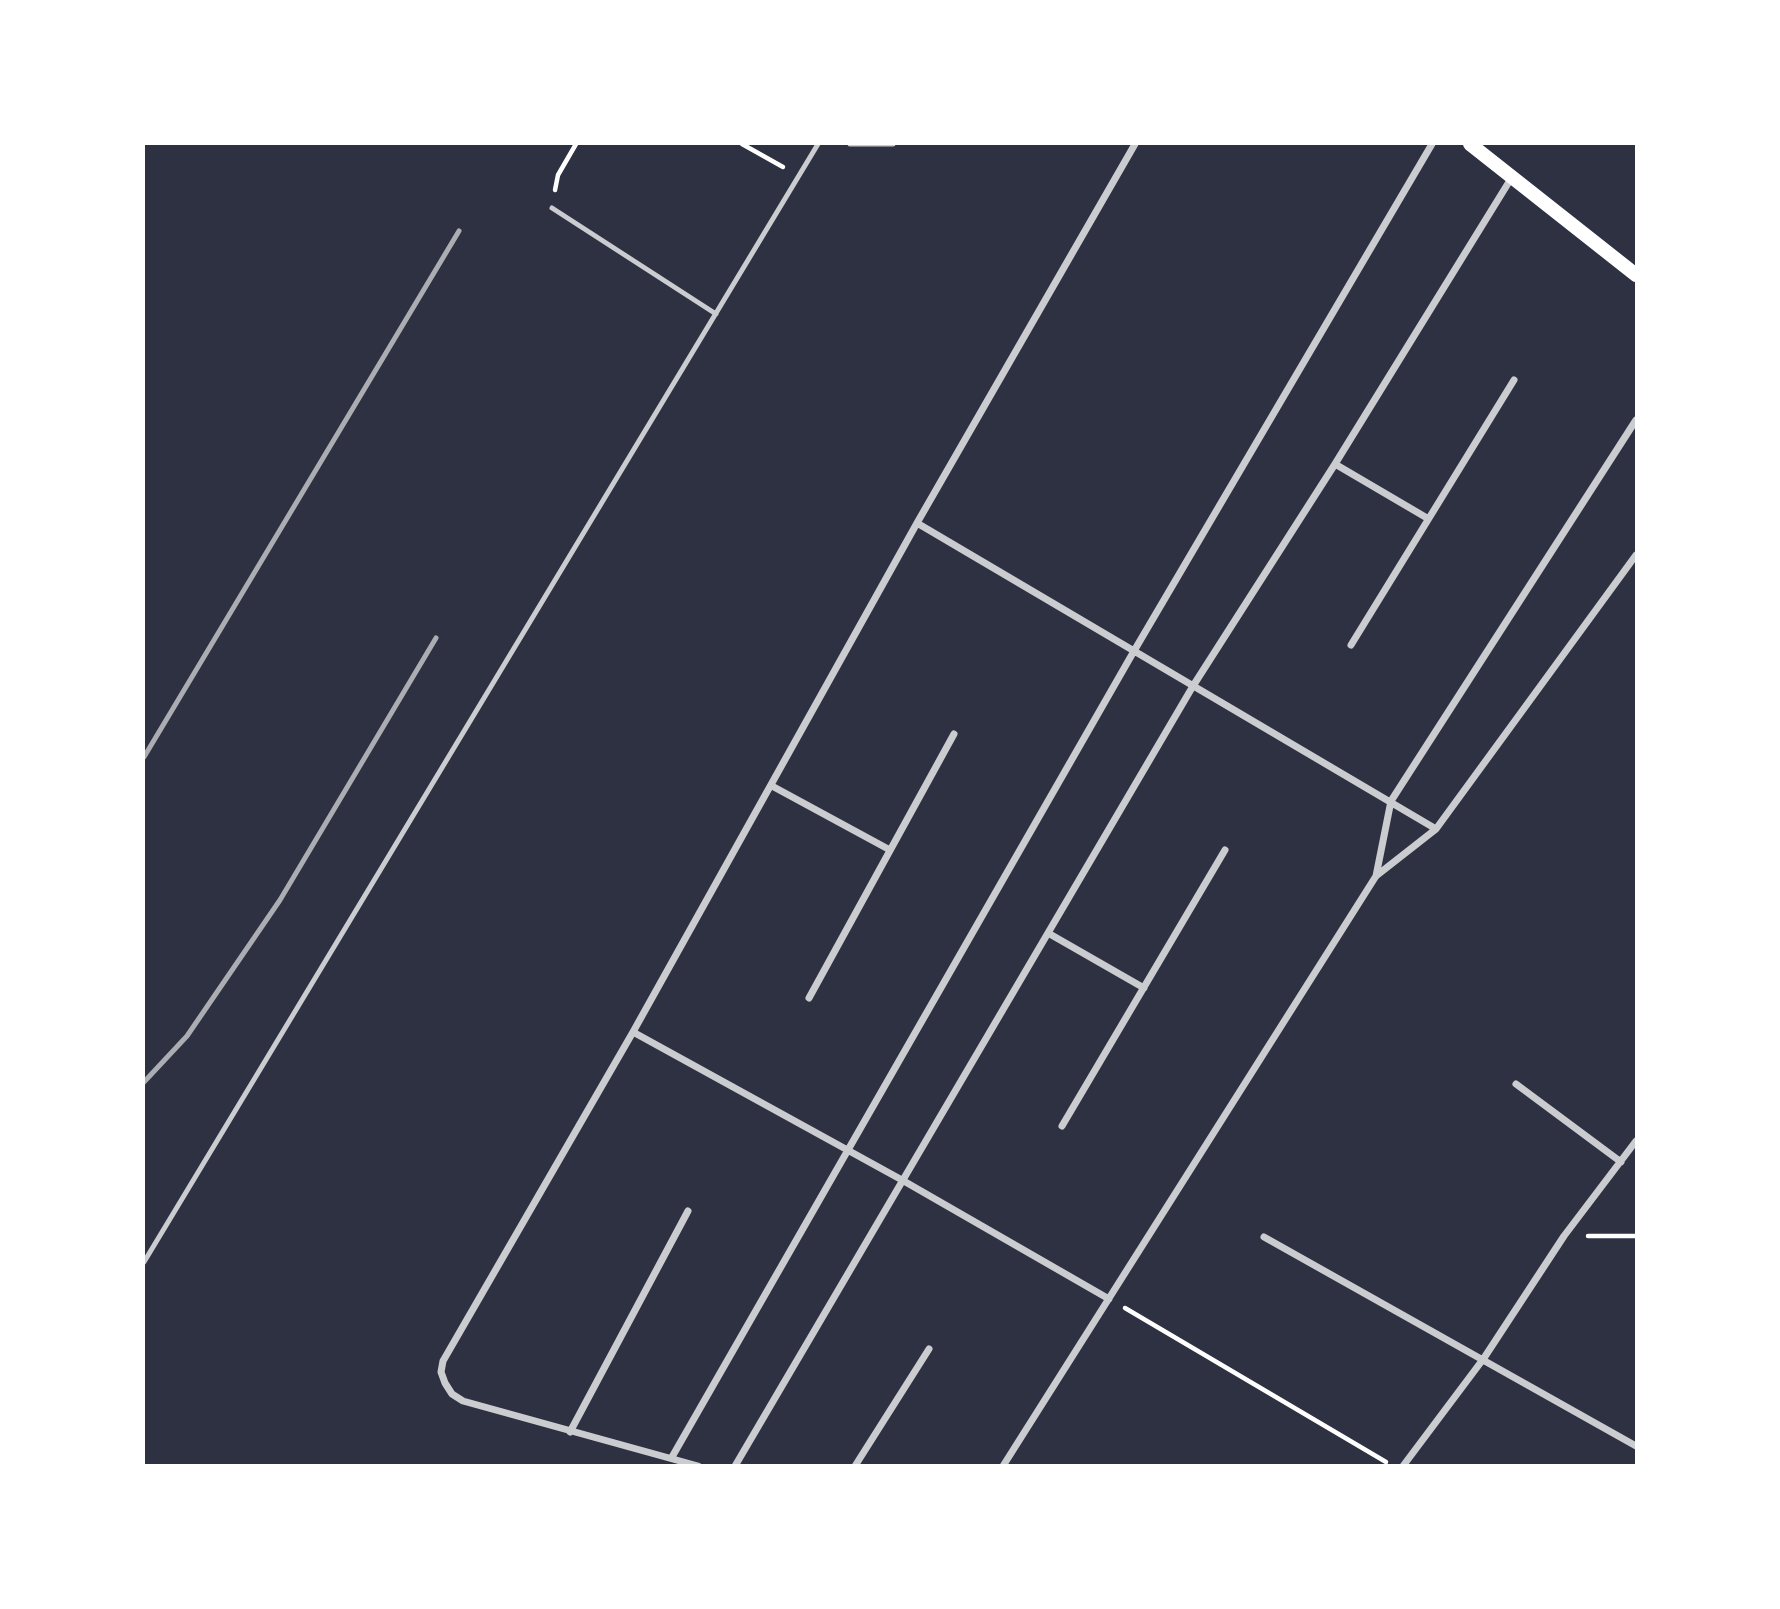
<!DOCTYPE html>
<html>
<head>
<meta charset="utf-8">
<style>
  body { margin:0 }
  #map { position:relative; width:1780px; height:1609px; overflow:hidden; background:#2d3142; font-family:Figtree,sans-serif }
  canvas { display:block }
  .frame { position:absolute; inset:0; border:145px solid #fff; pointer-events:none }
</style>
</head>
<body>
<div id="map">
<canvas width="1780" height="1609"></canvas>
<div class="frame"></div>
</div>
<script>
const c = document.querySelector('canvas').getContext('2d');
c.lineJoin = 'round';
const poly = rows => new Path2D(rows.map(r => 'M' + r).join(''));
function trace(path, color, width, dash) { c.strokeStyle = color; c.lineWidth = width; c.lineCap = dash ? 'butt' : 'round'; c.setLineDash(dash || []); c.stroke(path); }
const path = poly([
  [742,144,783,167],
  [555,190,558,175,576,144],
  [1588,1236,1636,1236],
  [1125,1308,1386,1462]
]);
const service = poly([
  [850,144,893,144],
  [552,208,716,314],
  [144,1262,818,144]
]);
const minor = poly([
  [1335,464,1427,518],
  [917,523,1436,829],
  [1351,645,1514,380],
  [772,786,890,850],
  [1376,876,1391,801,1636,420],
  [1048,933,1144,988],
  [809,998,954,734],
  [633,1032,902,1180,1109,1299],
  [1516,1084,1621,1162],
  [1062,1126,1225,850],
  [1264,1237,1636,1446],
  [570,1432,688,1211],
  [672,1457,1134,651,1432,144],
  [698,1466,463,1401,452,1394,445,1383,441,1372,443,1361,633,1032,917,523,1135,144],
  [735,1466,1193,686,1335,464,1512,177],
  [855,1466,929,1349],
  [1003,1466,1376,876,1436,829,1636,555],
  [1403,1466,1484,1358,1564,1236,1636,1141]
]);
const secondary = poly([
  [1470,144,1636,275]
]);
const rail = poly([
  [144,757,459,231],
  [144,1082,187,1036,280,900,436,638]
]);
trace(path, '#fff', 4.5);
trace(service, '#caccd0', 5);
trace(minor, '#caccd0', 7);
trace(secondary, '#fff', 14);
trace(rail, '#abadb3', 5);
</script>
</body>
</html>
